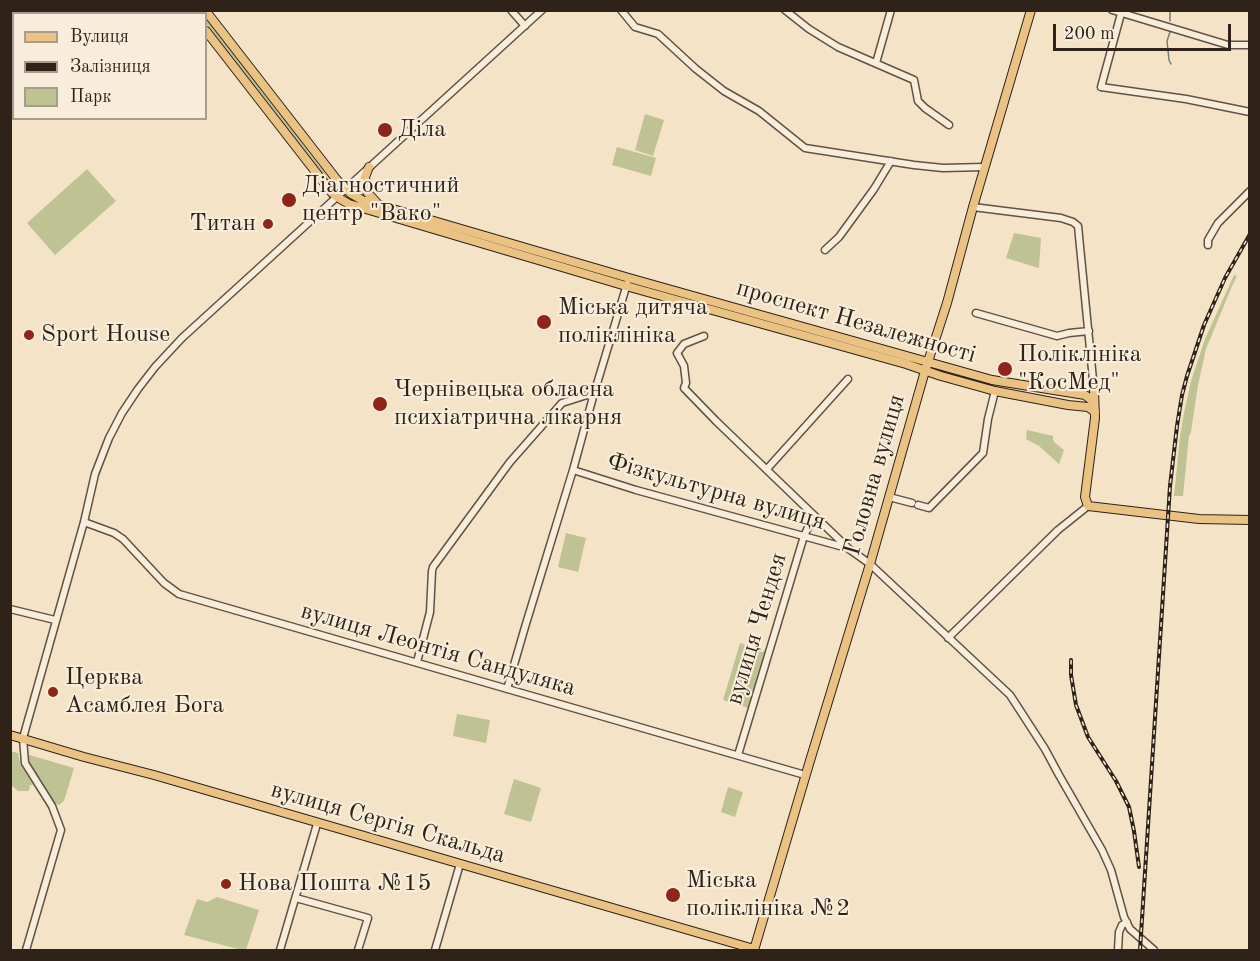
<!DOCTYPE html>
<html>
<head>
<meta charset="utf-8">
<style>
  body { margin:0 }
  #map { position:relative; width:1260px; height:961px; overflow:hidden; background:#f4e3c6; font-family:"Old Standard TT",serif }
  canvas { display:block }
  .frame { position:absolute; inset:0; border:12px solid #2f2218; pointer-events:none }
  .legend { position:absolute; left:12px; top:12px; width:195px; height:108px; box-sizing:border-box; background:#f8edda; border:2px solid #a89c8c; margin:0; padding:8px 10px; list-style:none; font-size:18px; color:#2f2218 }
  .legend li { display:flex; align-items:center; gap:12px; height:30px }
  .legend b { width:30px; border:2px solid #a89c8c }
  .scale { position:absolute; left:1053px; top:24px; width:178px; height:27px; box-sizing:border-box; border:3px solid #2f2218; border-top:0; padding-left:8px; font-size:18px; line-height:21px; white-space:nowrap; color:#2f2218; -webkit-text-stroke:4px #f8edda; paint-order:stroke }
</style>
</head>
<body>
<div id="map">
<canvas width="1260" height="961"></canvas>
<div class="frame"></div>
<ul class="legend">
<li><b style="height:8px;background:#eac283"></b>Вулиця</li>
<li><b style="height:8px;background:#2f2218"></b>Залізниця</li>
<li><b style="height:16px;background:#bfc393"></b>Парк</li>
</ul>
<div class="scale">200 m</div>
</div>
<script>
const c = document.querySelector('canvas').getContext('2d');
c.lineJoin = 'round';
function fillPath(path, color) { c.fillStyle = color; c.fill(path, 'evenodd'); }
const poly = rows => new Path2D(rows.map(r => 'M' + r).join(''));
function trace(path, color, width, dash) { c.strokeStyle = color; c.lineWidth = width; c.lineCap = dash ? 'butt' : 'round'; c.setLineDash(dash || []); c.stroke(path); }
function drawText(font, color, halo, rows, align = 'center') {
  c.font = font + ' "Old Standard TT",serif'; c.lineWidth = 4.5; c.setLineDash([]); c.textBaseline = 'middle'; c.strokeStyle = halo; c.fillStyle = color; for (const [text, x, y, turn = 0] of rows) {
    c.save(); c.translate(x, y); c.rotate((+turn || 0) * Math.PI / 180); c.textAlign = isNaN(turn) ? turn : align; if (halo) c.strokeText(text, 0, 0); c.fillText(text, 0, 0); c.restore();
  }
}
const green = poly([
  [206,18,330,180,335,188,330,184,239,68,206,23],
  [645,114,664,120,653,156,635,150],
  [617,147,656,158,651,176,612,165],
  [87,169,116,201,55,255,27,223],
  [1014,233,1041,238,1039,268,1006,258],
  [1234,275,1237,276,1232,286,1206,349,1198,385,1191,432,1189,436,1183,496,1174,496,1180,437,1184,413,1191,381,1205,339],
  [1027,430,1053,436,1053,440,1055,443,1064,450,1059,464,1039,446,1026,439],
  [566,533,586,538,578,572,558,567],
  [740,643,765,651,748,708,723,700],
  [457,714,490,720,486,743,453,736],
  [10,751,18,753,20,763,33,785,30,785,29,791,18,791,11,785],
  [26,754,74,768,64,801,59,805,54,803,51,799,27,763],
  [514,779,541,788,531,822,504,814],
  [728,787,743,792,735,817,721,812],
  [217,897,259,910,246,950,242,950,184,935,197,899,207,902]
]);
const stream = poly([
  [1170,21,1170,10],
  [1170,32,1167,41,1169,60,1171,64]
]);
const minor = poly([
  [511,10,525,26],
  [621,10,635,27,658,34,696,69,724,91,759,111,805,148,914,165,943,168,984,167],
  [785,10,809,29,838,47,914,80,918,101,925,108,949,125],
  [1112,10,1228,45,1250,45],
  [1122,10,1101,87,1186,99,1250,112],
  [876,63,891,10],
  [973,207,1061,218,1073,222,1078,226,1094,390],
  [1208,245,1208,240,1218,223,1250,191],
  [825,250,839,237,874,189,891,161],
  [976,313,1057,336,1069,333,1089,331],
  [704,336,684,344,677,353,684,366,686,383,684,388,716,421,849,549,870,564,1010,695,1045,749,1059,775,1102,850,1111,870,1124,917,1130,929,1154,950],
  [767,469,848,379],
  [573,470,636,490,847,548],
  [889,497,912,503],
  [918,505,929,508,983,453,988,419,995,391],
  [84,522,114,533,123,539,164,583,179,594,805,775],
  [10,609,55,620],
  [948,638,1058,530,1088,506],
  [417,662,430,612,432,571,433,567,510,462,562,403,587,395,593,397],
  [507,689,525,627,573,470,593,397,627,284],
  [738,755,804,536,814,515],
  [296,898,368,918,358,950],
  [26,950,61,830,52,806,25,763,23,738,84,522,95,474,109,438,122,413,138,389,155,367,182,338,542,10],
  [280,950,317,824],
  [435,950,460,864],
  [1118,950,1119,932,1122,925,1127,922]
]);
const major = poly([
  [190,10,192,14],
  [205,10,337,180,350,193,362,200,629,278,992,380,1085,395,1094,402],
  [206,31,332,193,337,197,349,204,626,286,906,364,941,376,995,391,1068,405,1088,407,1095,412],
  [369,167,365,177,366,186,367,192,377,203],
  [1094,390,1095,418,1085,497,1088,506,1199,519,1250,520],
  [10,735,84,757,154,775,754,949],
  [754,950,809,764,870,564,925,371,947,303,973,207,1031,10]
]);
const rail = poly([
  [1071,660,1071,675,1076,705,1088,737,1116,781,1129,807,1134,831,1139,867],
  [1140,950,1170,486,1177,426,1182,395,1187,376,1204,325,1225,278,1250,234]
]);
const markers = [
  [385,130,8,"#8f2418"],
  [289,200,8,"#8f2418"],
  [268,224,6,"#8f2418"],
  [544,322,8,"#8f2418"],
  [29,335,6,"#8f2418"],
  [1005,369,8,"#8f2418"],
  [380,404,8,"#8f2418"],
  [53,692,6,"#8f2418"],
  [226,884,6,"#8f2418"],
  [673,895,8,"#8f2418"]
];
const poiNames = [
  ["Діла",398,130],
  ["Діагностичний",302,186],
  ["центр \"Вако\"",302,214],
  ["Титан",256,224,"right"],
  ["Міська дитяча",558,308],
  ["поліклініка",558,336],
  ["Sport House",41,335],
  ["Поліклініка",1018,355],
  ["\"КосМед\"",1018,383],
  ["Чернівецька обласна",394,390],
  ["психіатрична лікарня",394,418],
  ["Церква",65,678],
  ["Асамблея Бога",65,706],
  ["Міська",686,881],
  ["поліклініка №2",686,909],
  ["Нова Пошта №15",238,884]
];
const streetNames = [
  ["проспект Незалежності",856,322,16],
  ["Головна вулиця",875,475,-74],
  ["Фізкультурна вулиця",716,492,16],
  ["вулиця Чендея",757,629,-73],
  ["вулиця Леонтія Сандуляка",438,650,16],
  ["вулиця Сергія Скальда",388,823,16]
];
fillPath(green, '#bfc393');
trace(stream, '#708074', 1.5);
trace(minor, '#605244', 9);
trace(major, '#2f2218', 10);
trace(minor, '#f8edda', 6);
trace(major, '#eac283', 8);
trace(rail, '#2f2218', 4);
trace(rail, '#f8edda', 1.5, [4.5]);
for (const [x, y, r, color] of markers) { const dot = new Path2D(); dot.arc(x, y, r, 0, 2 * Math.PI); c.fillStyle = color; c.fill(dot); trace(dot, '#f8edda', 2); }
drawText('24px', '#2f2218', '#f8edda', poiNames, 'left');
drawText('24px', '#2f2218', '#f8edda', streetNames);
</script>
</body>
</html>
